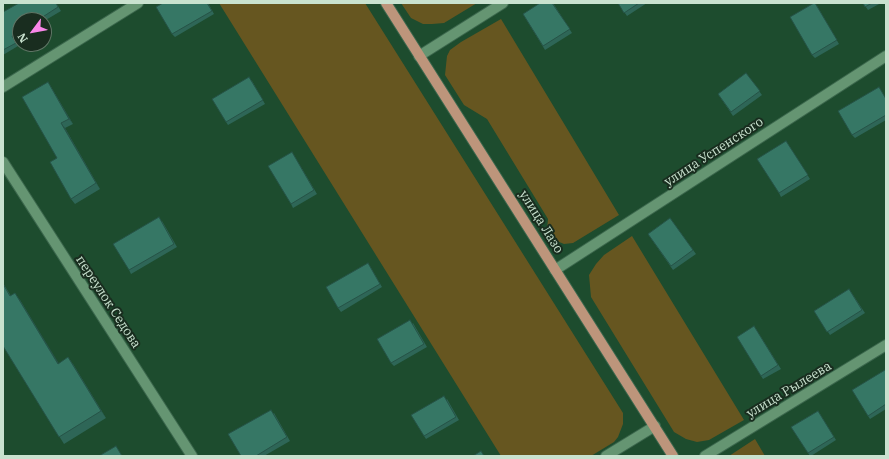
<!DOCTYPE html>
<html>
<head>
<meta charset="utf-8">
<style>
  body { margin:0 }
  #map { position:relative; width:889px; height:459px; overflow:hidden; background:#1d4c2e; font-family:"IBM Plex Serif",serif }
  canvas { display:block }
  .frame { position:absolute; inset:0; border:4px solid #c9e2cf; pointer-events:none }
  .north { position:absolute; left:12px; top:12px; width:40px; height:40px; box-sizing:border-box; background:#192d1f; border:1px solid #5f7565; border-radius:50%; rotate:238deg; font-size:11px; font-weight:700; line-height:16px; text-align:center; color:#c9e2cf }
  .north::after { content:''; display:block; margin:auto; width:14px; height:18px; background:#f987e9; clip-path:polygon(50% 0,100% 100%,50% 72%,0 100%) }
</style>
</head>
<body>
<div id="map">
<canvas width="889" height="459"></canvas>
<div class="frame"></div>
<div class="north">N</div>
</div>
<script>
const c = document.querySelector('canvas').getContext('2d');
c.lineJoin = 'round';
function fillPath(path, color) { c.fillStyle = color; c.fill(path, 'evenodd'); }
const poly = rows => new Path2D(rows.map(r => 'M' + r).join(''));
function trace(path, color, width, dash) { c.strokeStyle = color; c.lineWidth = width; c.lineCap = dash ? 'butt' : 'round'; c.setLineDash(dash || []); c.stroke(path); }
function drawText(font, color, halo, rows, align = 'center') {
  c.font = font + ' "IBM Plex Serif",serif'; c.lineWidth = 4; c.setLineDash([]); c.textBaseline = 'middle'; c.strokeStyle = halo; c.fillStyle = color; for (const [text, x, y, turn = 0] of rows) {
    c.save(); c.translate(x, y); c.rotate((+turn || 0) * Math.PI / 180); c.textAlign = isNaN(turn) ? turn : align; if (halo) c.strokeText(text, 0, 0); c.fillText(text, 0, 0); c.restore();
  }
}
const green = poly([
  [219,3,365,3,623,413,623,424,618,437,614,442,591,456,501,456],
  [401,3,477,3,444,23,432,24,423,24,411,18],
  [501,19,619,215,573,243,564,244,552,239,547,230,548,219,487,119,464,105,445,75,447,56,450,50,461,42],
  [632,236,744,420,709,440,697,442,686,439,674,432,591,297,589,275,596,264,604,255],
  [755,439,765,456,729,456]
]);
const minor = poly([
  [419,56,503,3],
  [3,87,138,3],
  [3,162,192,456],
  [555,270,886,56],
  [606,456,655,426],
  [705,456,886,345]
]);
const major = poly([
  [386,3,673,456]
]);
const wall = poly([
  [56,3,61,11,44,21,44,20,20,20,20,36,14,39,18,46,3,55,3,12],
  [208,3,214,14,175,37,172,34],
  [553,3,572,33,545,50,523,14],
  [618,3,647,3,627,16],
  [863,3,881,3,868,10],
  [817,6,839,44,815,58,812,55],
  [746,73,762,95,733,116,718,94],
  [252,81,265,104,228,125,226,122],
  [48,82,73,124,65,128,100,189,75,204,71,199,57,158],
  [881,91,886,99,886,120,855,138,852,135],
  [786,141,810,179,781,197,779,193],
  [292,152,317,194,293,208,291,204],
  [670,218,696,254,673,270,648,234],
  [162,221,177,247,131,274,129,270],
  [368,263,382,287,341,312,338,308],
  [3,283,11,296,20,300,58,363,73,364,106,418,64,444,3,346],
  [849,289,865,313,830,335,814,311],
  [413,323,427,347,394,366,391,363],
  [754,326,781,369,763,379,761,376],
  [886,371,886,409,870,419,868,416],
  [447,399,459,420,426,439,424,436],
  [818,411,836,440,811,456,810,456,791,427],
  [274,413,290,441,264,456,241,456]
]);
const shadedWall = poly([
  [48,82,51,87,73,124,69,119],
  [61,123,65,128,100,189,96,183],
  [15,293,20,300,63,370,58,364],
  [68,357,73,364,106,418,101,411]
]);
const building = poly([
  [19,3,56,3,58,7,38,20,20,20,20,31,12,36,16,43,3,50,3,12,19,3],
  [163,3,207,3,212,11,172,34,156,7,163,3],
  [540,3,552,3,570,29,543,46,523,14,540,3],
  [618,3,639,3,624,13,618,3],
  [814,3,815,3,837,40,812,55,790,17,814,3],
  [863,3,872,3,865,7,863,3],
  [746,73,760,91,731,112,718,94,746,73],
  [249,77,263,100,226,122,212,99,249,77],
  [48,82,69,119,61,123,96,183,71,199,50,162,57,158,22,97,48,82],
  [879,87,886,99,886,115,852,135,838,111,879,87],
  [786,141,808,175,779,193,757,159,786,141],
  [292,152,314,190,291,204,268,166,292,152],
  [159,217,174,244,129,270,113,244,159,217],
  [670,218,693,250,671,266,648,234,670,218],
  [368,263,380,284,338,308,326,287,368,263],
  [3,284,10,296,15,293,58,364,68,357,101,411,59,437,3,346,3,284],
  [849,289,862,310,827,332,814,311,849,289],
  [410,320,424,344,391,363,377,339,410,320],
  [754,326,778,365,761,376,737,337,754,326],
  [885,370,886,371,886,404,868,416,852,390,885,370],
  [444,396,456,417,424,436,411,415,444,396],
  [271,410,287,437,256,456,241,456,228,434,271,410],
  [818,411,834,437,808,453,791,427,818,411],
  [116,446,122,456,99,456,116,446],
  [481,451,484,456,473,456,481,451]
]);
const streetNames = [
  ["улица Успенского",714,152,-33],
  ["улица Лазо",541,222,58],
  ["переулок Седова",108,302,57],
  ["улица Рылеева",789,390,-31]
];
fillPath(green, '#665620');
trace(minor, '#3c674d', 12);
trace(major, '#3c674d', 12);
trace(minor, '#659572', 10);
trace(major, '#bd957b', 10);
fillPath(wall, '#2e6657');
fillPath(shadedWall, '#265347');
fillPath(building, '#367765');
trace(building, '#265347', 1);
drawText('13px', '#c9e2cf', '#192d1f', streetNames);
</script>
</body>
</html>
